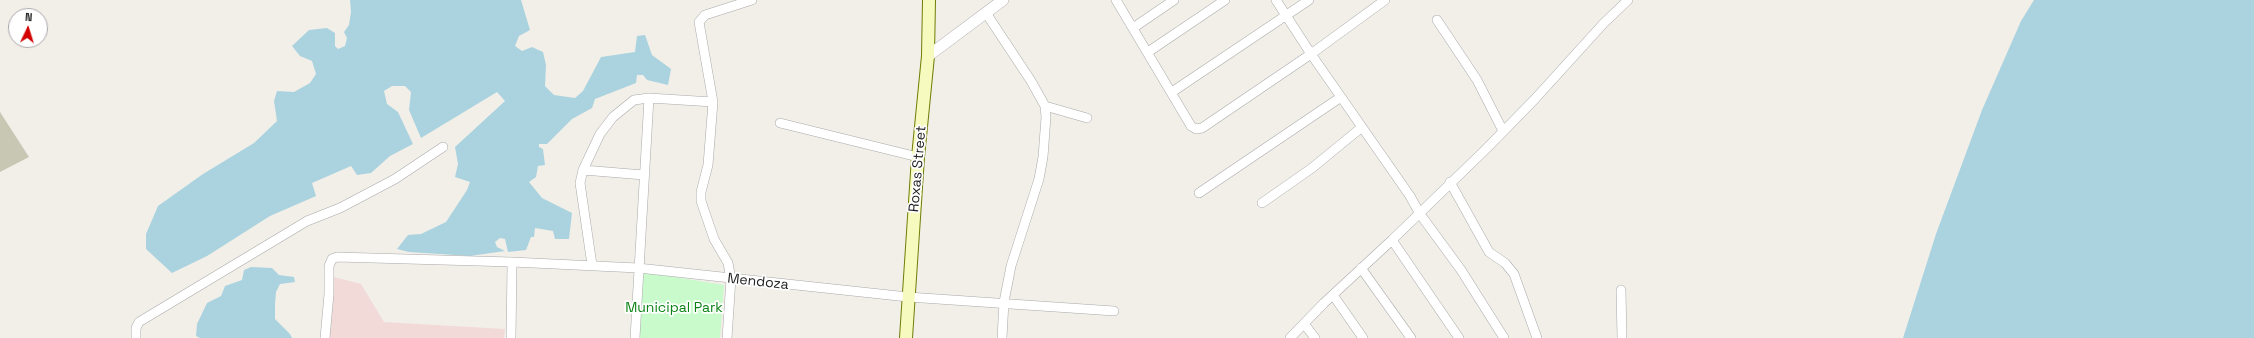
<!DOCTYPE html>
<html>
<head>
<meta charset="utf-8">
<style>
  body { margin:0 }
  #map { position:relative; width:2254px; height:338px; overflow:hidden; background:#f2efe9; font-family:"Space Grotesk",sans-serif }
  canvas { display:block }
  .north { position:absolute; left:8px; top:8px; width:40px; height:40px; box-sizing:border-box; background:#fff; border:1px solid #a7a7a7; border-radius:50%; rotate:4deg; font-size:11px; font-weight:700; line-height:16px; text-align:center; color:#222 }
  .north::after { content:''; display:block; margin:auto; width:14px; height:18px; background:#d40000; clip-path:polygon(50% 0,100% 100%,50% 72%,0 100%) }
</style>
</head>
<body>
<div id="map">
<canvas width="2254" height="338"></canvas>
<div class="north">N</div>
</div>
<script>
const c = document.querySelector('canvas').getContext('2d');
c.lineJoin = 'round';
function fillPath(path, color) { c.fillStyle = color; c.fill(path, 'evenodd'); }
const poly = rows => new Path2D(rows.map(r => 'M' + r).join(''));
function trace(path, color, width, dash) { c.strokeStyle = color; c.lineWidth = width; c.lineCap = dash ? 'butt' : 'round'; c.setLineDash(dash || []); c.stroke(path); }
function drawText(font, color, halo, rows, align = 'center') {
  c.font = font + ' "Space Grotesk",sans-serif'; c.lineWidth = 3.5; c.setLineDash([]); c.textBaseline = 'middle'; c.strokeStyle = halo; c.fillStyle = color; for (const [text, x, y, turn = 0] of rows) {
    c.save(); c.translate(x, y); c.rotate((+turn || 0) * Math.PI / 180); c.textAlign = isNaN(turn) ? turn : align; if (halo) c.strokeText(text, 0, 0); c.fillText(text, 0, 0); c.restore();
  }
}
const commercial = poly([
  [334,277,361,284,384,322,505,329,504,338,329,338]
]);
const construction = poly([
  [0,112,29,157,0,172]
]);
const park = poly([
  [644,272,724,285,720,338,639,338]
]);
const water = poly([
  [350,0,521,0,530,30,519,36,515,46,522,51,532,47,543,52,546,65,545,86,554,95,575,98,583,91,601,57,635,52,637,36,645,35,652,55,671,69,668,85,647,80,643,75,637,75,636,83,595,99,592,108,572,119,547,144,539,144,539,147,543,149,545,165,538,166,536,177,529,182,542,198,572,213,569,239,555,239,553,231,535,228,534,237,531,237,526,250,508,252,505,239,500,238,495,242,497,247,505,251,470,256,409,252,397,249,408,235,421,234,446,222,467,190,470,182,455,177,458,164,455,147,505,101,497,92,421,138,409,110,411,92,405,86,392,86,384,91,387,104,398,112,413,144,390,156,371,173,357,175,351,166,312,183,316,196,270,216,207,256,172,273,146,249,146,234,158,206,203,174,254,143,277,121,274,101,277,91,294,92,310,83,316,74,312,61,300,56,292,46,309,30,327,28,335,33,335,46,338,49,345,46,347,38,344,32,349,25,351,12],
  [2034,0,2254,0,2254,338,1903,338,1936,234,1982,110,2021,21],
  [251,267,272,268,279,275,294,277,295,282,280,284,276,292,275,304,275,319,290,334,292,338,200,338,196,336,197,324,207,303,221,296,225,286,242,280,244,270]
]);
const minor = poly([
  [1116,0,1191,126,1196,129,1202,128,1311,54,1385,0],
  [1276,0,1311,54,1410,196,1420,214,1461,270,1504,338],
  [986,13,1031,81,1045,106,1046,117,1043,157,1039,179,1011,266,1004,302,1002,338],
  [1437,20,1477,80,1503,131],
  [1133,28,1174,0],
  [1148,52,1225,0],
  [1172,92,1309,0],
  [1045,106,1087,118],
  [780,123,918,157],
  [583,170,644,175],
  [1450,182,1489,252,1505,263,1514,274,1537,338],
  [1199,193,1341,97],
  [1262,203,1312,168,1362,127],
  [1392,240,1459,338],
  [592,265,580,183,583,170,600,134,613,117,634,100,649,98,713,102],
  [1361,268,1411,338],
  [1621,290,1622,338],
  [1333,295,1363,338],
  [1305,325,1315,338],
  [136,338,136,328,139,322,307,221,340,208,395,179,443,147],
  [325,338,329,294,329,266,332,259,337,257,512,262,638,268,908,297,1114,311],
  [511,338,512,262],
  [635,338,649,98],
  [727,338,731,279,728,263,714,239,701,201,701,192,708,165,713,102,699,22,705,15,752,0],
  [1290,338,1324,303,1392,240,1487,148,1534,100,1603,24,1628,0]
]);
const tertiary = poly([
  [928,56,1003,0]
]);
const secondary = poly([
  [906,338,918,157,928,56,929,0]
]);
const streetNames = [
  ["Roxas Street",918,169,-85],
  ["Mendoza",758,282,6]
];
const parkNames = [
  ["Municipal Park",674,308]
];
fillPath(commercial, '#f2dad9');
fillPath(construction, '#c7c7b4');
fillPath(park, '#c8facc');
fillPath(water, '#aad3df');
trace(minor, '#a9a9a9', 10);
trace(tertiary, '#a9a9a9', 12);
trace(secondary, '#707d05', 14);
trace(minor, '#fff', 9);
trace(tertiary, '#fff', 11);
trace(secondary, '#f7fabf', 12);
drawText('14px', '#222', '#fff', streetNames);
drawText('14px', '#0c8416', '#fff', parkNames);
</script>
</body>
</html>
